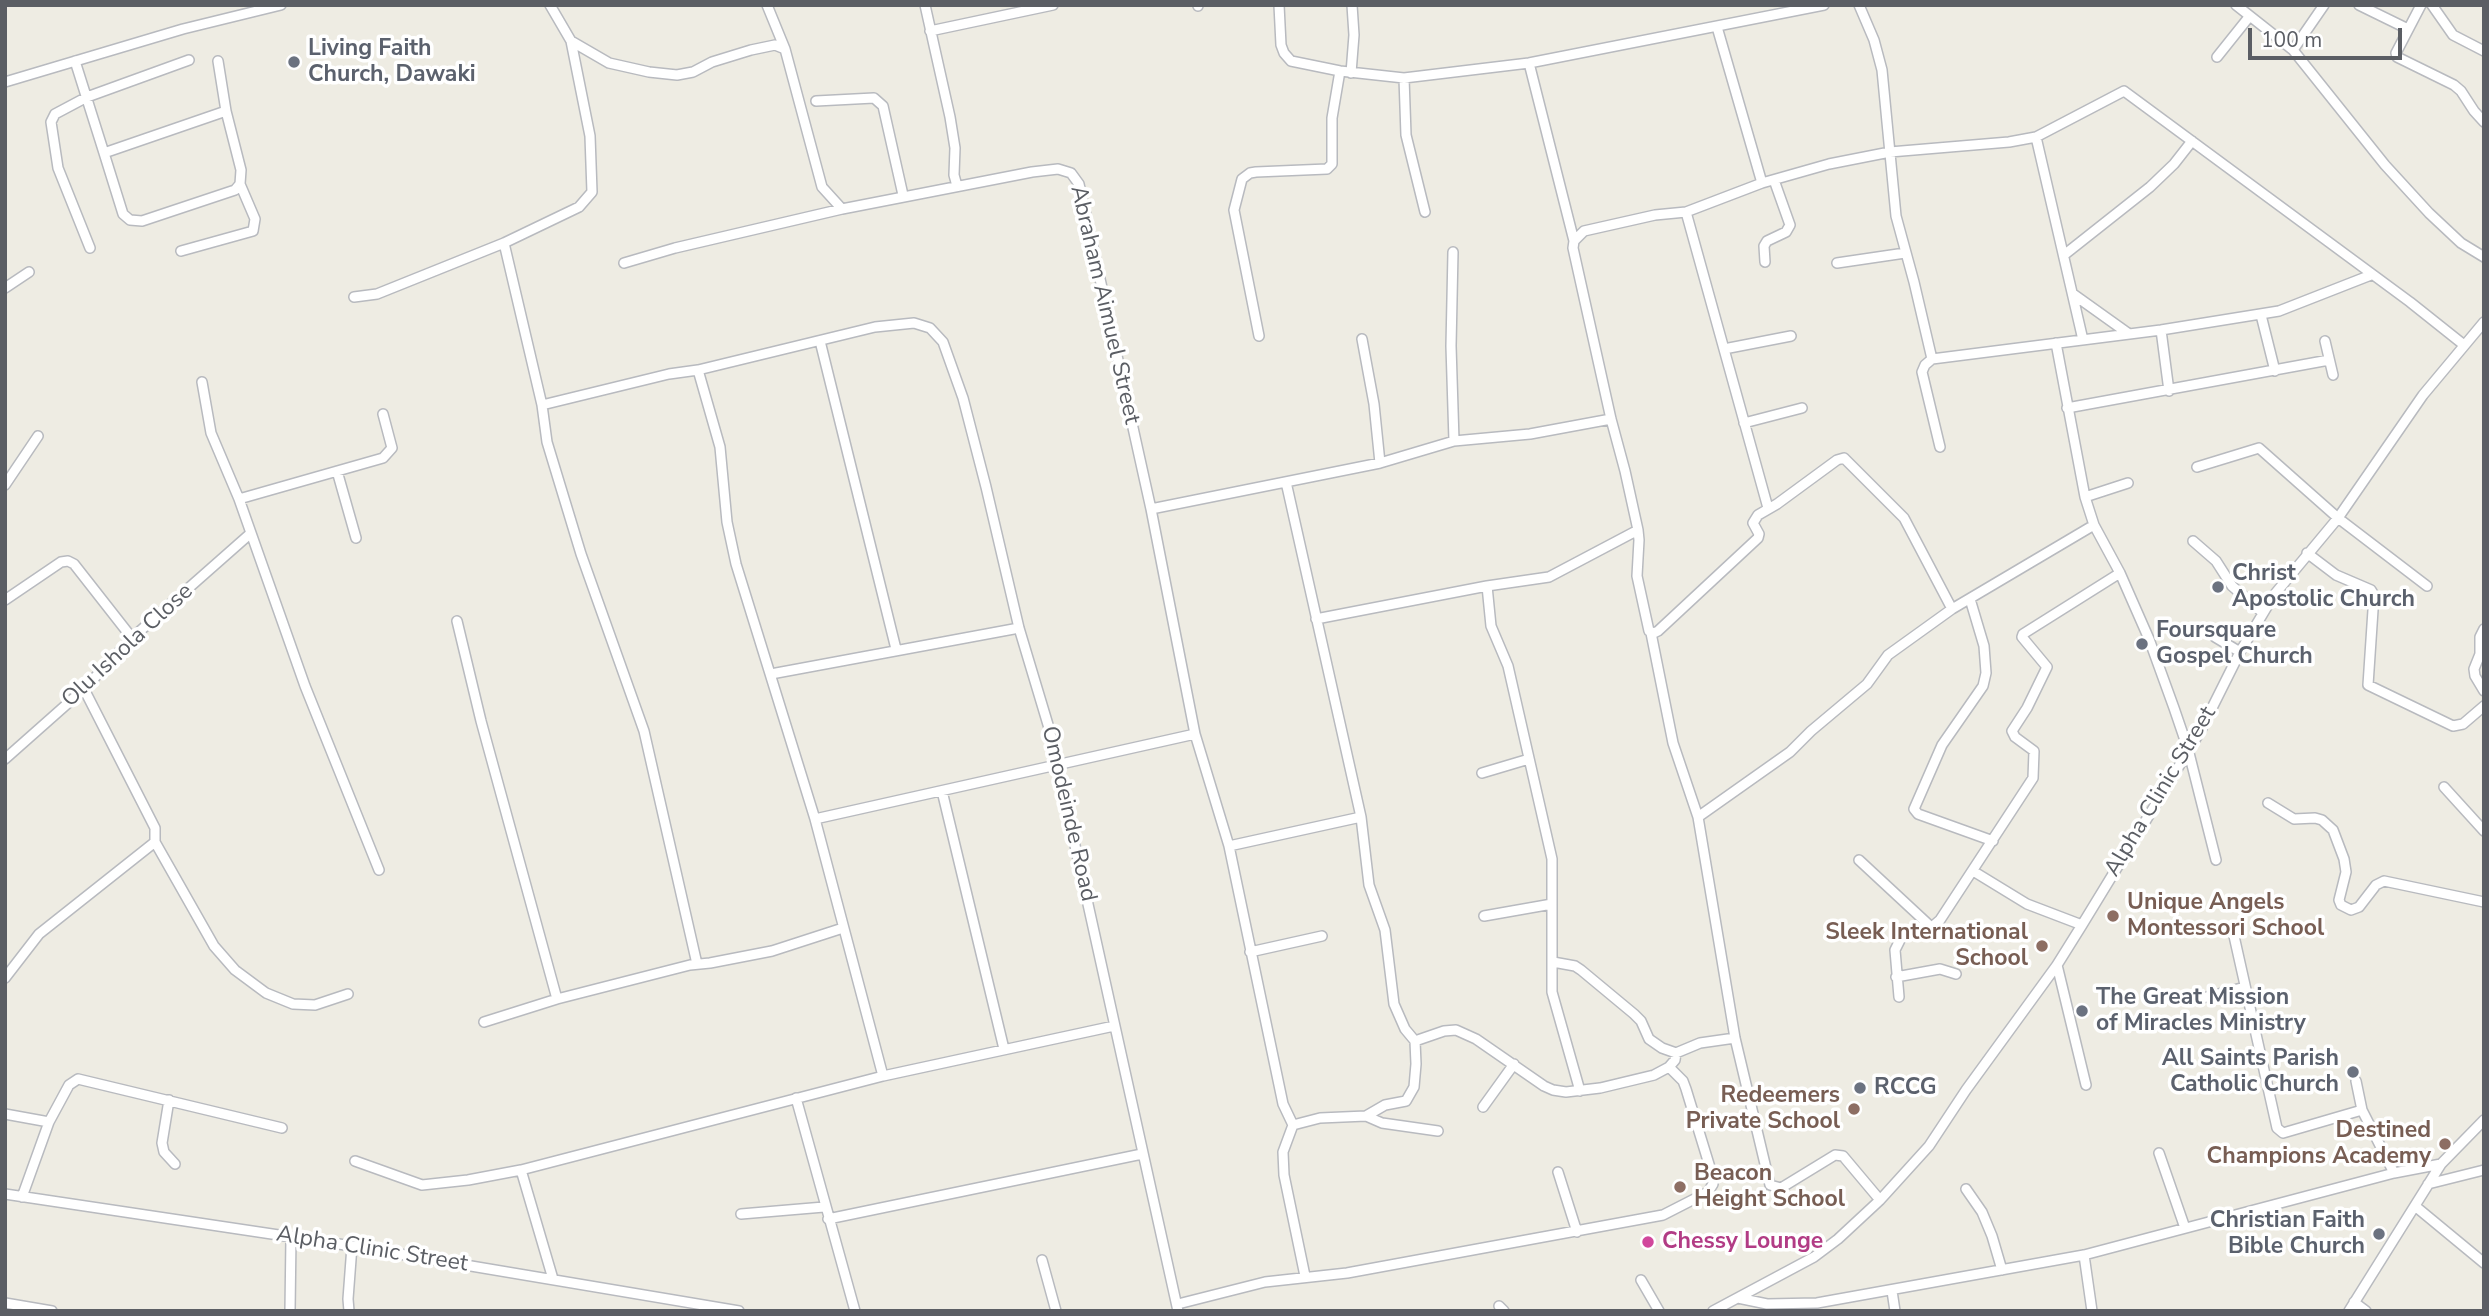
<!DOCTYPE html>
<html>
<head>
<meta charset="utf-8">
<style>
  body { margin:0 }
  #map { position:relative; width:2489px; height:1316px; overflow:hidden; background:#eeece3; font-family:"Nunito Sans",sans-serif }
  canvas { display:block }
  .frame { position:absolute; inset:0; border:7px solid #5b5e64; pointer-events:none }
  .scale { position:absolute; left:2248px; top:28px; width:154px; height:32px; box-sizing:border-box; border:4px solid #5b5e64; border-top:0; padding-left:9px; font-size:21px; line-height:24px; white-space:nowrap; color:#5b5e64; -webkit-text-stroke:5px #fff; paint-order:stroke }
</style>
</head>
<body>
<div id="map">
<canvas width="2489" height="1316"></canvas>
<div class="frame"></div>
<div class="scale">100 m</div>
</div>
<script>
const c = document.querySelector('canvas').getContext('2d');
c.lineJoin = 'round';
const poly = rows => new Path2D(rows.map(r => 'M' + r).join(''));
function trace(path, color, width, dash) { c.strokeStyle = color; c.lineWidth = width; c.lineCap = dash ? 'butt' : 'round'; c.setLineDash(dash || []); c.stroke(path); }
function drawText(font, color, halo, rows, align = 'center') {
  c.font = font + ' "Nunito Sans",sans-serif'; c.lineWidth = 7; c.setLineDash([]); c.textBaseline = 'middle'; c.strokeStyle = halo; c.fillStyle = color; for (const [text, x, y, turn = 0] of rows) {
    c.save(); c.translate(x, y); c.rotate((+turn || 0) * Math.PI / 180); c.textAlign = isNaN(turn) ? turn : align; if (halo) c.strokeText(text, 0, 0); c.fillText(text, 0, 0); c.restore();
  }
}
const street = poly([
  [550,5,571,41,609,63,649,72,677,75,693,72,712,62,751,50,775,45,785,49],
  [767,5,785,49,822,187,842,209],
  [925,5,950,117,955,148,954,175,957,186],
  [1279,5,1281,45,1284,53,1291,61,1340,71,1404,78,1529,63,1824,5],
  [1859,5,1874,40,1882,70,1896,216,1914,282,1932,359],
  [2236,5,2293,50,2385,165,2429,213,2461,243,2484,257],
  [2359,5,2408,29],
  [2421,5,2396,53,2397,57,2454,85,2461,91,2474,111,2484,122],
  [2432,5,2453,35,2484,51],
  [1198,6,1198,5],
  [1717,27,1762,183],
  [930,31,1053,5],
  [2293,50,2324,5],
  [2217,57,2249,17],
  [75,61,104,153,123,214,130,220,142,221,235,190,240,184,241,170,226,111,104,153],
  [218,61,226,111],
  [1529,63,1574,241,1573,248,1611,419,1625,471,1638,530,1639,540,1637,576,1649,631,1654,633,1658,631,1758,538,1759,534,1753,523,1758,515,1777,504,1837,460,1844,458,1904,518,1952,609],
  [1351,73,1354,35,1352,5],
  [1404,78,1406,135,1425,212],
  [5,82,183,29,281,5],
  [816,101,874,98,883,106,903,195],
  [2036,137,2083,340],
  [1686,212,1768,508],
  [1574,241,1584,231,1655,215,1686,212,1762,183,1829,164,1890,152,2009,142,2036,137,2124,91,2410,302,2464,345],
  [504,243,542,405],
  [90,248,58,168,51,122,55,114,87,97,189,60],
  [181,251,253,231,255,219,240,184],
  [1453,252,1451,346,1454,441],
  [2064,255,2150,187,2174,164,2192,141],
  [1765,262,1764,246,1767,241,1786,232,1790,225,1774,180],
  [624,263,675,248,842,209,1032,172,1058,169,1071,173,1079,184,1151,509,1195,734,1229,846,1283,1104,1293,1125,1283,1152,1284,1175,1305,1276],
  [1837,263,1905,253],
  [5,288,29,272],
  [2073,294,2129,334],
  [354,297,377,294,504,243,579,207,592,192,590,136,571,41],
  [2261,315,2275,371],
  [2161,330,2169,391],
  [1259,336,1234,210,1242,179,1250,173,1256,172,1327,169,1332,164,1332,118,1340,71],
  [1362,339,1374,404,1380,463],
  [820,341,896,649],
  [2325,341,2333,375],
  [2056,343,2085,497,2094,525,2120,573,2149,639,2174,708,2188,749,2216,860],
  [1724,349,1791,336],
  [698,370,720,447,727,522,736,564,815,819,883,1076],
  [202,382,211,433,239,499,305,686,379,870],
  [2067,408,2329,360],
  [1744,423,1802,408],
  [1940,447,1922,372,1925,365,1932,359,2161,330,2279,311,2371,275],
  [2197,467,2259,448,2338,518,2427,586],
  [337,471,356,538],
  [1286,482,1361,817,1369,885,1385,930,1394,1004,1405,1029,1415,1041,1416,1064,1414,1087,1406,1101,1385,1105,1366,1116,1320,1118,1293,1125],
  [5,485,38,436],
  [2085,497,2128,483],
  [239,499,383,458,392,448,383,414],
  [1151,509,1380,463,1454,441,1530,434,1611,419],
  [2193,541,2216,561,2232,586,2262,612],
  [2307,553,2336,575,2371,590,2374,595,2368,685,2453,726,2463,724,2484,706],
  [1970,599,1984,646,1986,673,1983,686,1942,745,1914,809,1918,814,1993,841],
  [5,600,61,562,68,561,74,564,132,638],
  [1316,619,1487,586],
  [457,621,481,721,557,999],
  [2484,629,2480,637,2480,654,2474,669,2475,676,2484,691],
  [1651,633,1673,743,1698,817,1735,1038,1770,1185,1781,1188,1835,1155,1843,1156,1880,1200],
  [2215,637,2240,652],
  [771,674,1019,628],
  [84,689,155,828,155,842,214,946,235,970,266,993,293,1004,315,1005,348,994],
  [5,759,84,689,132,638,251,533],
  [1482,773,1529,759],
  [2444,787,2484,831],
  [942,791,1004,1049],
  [2268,803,2294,819,2315,818,2322,820,2333,830,2344,859,2346,872,2339,900,2341,905,2351,910,2359,907,2376,885,2384,881,2484,902],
  [1698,817,1790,752,1811,731,1867,684,1888,655,1952,609,2094,525],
  [815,819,1195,734],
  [1229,846,1361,817],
  [1859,860,1929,925,1933,926,1940,920,2033,778,2034,751,2015,737,2012,731,2027,708,2047,667,2022,637,2023,634,2120,573],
  [1973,871,2027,904,2082,925],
  [1484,916,1552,904],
  [2232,927,2277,1128,2283,1133,2362,1110],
  [1250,952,1322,936],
  [1553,962,1575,966,1581,970,1634,1014,1641,1021,1649,1039,1662,1048,1676,1053,1700,1043,1735,1038],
  [697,964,644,731,581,554,547,442,542,405,669,374,698,370,875,327,914,323,930,328,943,342,963,398,986,487,1019,628,1049,728,1178,1311],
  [2057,965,2086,1085],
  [1896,977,1940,969,1956,974],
  [5,978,39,934,155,842],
  [1899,997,1895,950,1901,938,1915,928,1929,925],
  [2199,999,2245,987],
  [484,1022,557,999,690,965,710,963,772,951,843,928],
  [1415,1041,1444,1031,1456,1030,1476,1039,1544,1086,1553,1090,1566,1092,1600,1088,1654,1075,1669,1067,1675,1060,1676,1053],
  [2356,1081,2362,1110,2394,1173],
  [1580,1091,1552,992,1552,859,1508,666,1491,626,1487,586,1549,577,1638,530],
  [796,1098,855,1311],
  [169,1100,162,1143,164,1152,175,1164],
  [1483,1107,1514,1064],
  [5,1114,49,1122],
  [1366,1116,1382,1123,1438,1131],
  [2159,1153,2185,1228],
  [355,1161,422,1185,468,1180,521,1170,883,1076,1114,1026],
  [521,1170,553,1279],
  [1558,1172,1577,1232],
  [2428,1184,2484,1170],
  [1966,1189,1982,1212,1992,1236,2002,1270],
  [5,1194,352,1246,739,1311],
  [22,1197,49,1122,69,1085,78,1079,282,1128],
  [2415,1206,2484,1263],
  [741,1214,824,1207],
  [828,1219,1142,1154],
  [2084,1255,2092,1311],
  [1042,1260,1056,1311],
  [1641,1280,1659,1311],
  [1892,1291,1895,1311],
  [1738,1298,1767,1304,1817,1303,2084,1255,2394,1173,2441,1164],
  [2354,1302,2366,1311],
  [5,1303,52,1311],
  [1178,1304,1265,1282,1347,1273,1663,1215,1708,1192,1713,1184,1712,1174,1686,1089,1683,1081,1669,1067],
  [1499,1306,1504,1311],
  [290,1311,291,1237],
  [349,1311,348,1299,352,1246],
  [1713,1311,1814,1257,1838,1239,1880,1200,1929,1146,1966,1090,2057,965,2082,925,2201,730,2240,652,2274,595,2338,518,2423,395,2484,322],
  [2349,1311,2441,1164,2484,1120]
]);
const markers = [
  [294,62,7,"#6b7280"],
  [2218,587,7,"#6b7280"],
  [2142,644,7,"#6b7280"],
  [2113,916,7,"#8d6e63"],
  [2042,946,7,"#8d6e63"],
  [2082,1011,7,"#6b7280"],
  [2353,1072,7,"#6b7280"],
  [1860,1088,7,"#6b7280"],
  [1854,1109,7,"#8d6e63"],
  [2445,1144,7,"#8d6e63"],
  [1680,1187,7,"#8d6e63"],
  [2379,1234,7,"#6b7280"],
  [1648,1242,7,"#d1479c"]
];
const worshipNames = [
  ["Living Faith",308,49],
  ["Church, Dawaki",308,75],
  ["Christ",2232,574],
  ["Apostolic Church",2232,600],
  ["Foursquare",2156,631],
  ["Gospel Church",2156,657],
  ["The Great Mission",2096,998],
  ["of Miracles Ministry",2096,1024],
  ["All Saints Parish",2339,1059,"right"],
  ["Catholic Church",2339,1085,"right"],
  ["RCCG",1874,1088],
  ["Christian Faith",2365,1221,"right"],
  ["Bible Church",2365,1247,"right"]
];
const streetNames = [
  ["Abraham Aimuel Street",1104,305,77],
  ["Olu Ishola Close",128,646,-43],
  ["Alpha Clinic Street",2161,792,-59],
  ["Omodeinde Road",1068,814,77],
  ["Alpha Clinic Street",372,1250,9]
];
const educationNames = [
  ["Unique Angels",2127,903,"left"],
  ["Montessori School",2127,929,"left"],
  ["Sleek International",2028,933],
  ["School",2028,959],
  ["Redeemers",1840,1096],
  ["Private School",1840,1122],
  ["Destined",2431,1131],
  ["Champions Academy",2431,1157],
  ["Beacon",1694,1174,"left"],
  ["Height School",1694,1200,"left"]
];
const hotelNames = [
  ["Chessy Lounge",1662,1242]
];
trace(street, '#b8babf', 12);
trace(street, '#fff', 9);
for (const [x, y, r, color] of markers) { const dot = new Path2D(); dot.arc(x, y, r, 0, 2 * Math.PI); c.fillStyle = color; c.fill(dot); trace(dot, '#fff', 2.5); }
drawText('bold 23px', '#5b616d', '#fff', worshipNames, 'left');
drawText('23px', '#5b5e64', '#fff', streetNames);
drawText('bold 23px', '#785e54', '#fff', educationNames, 'right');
drawText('bold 23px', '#b23c85', '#fff', hotelNames, 'left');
</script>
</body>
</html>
